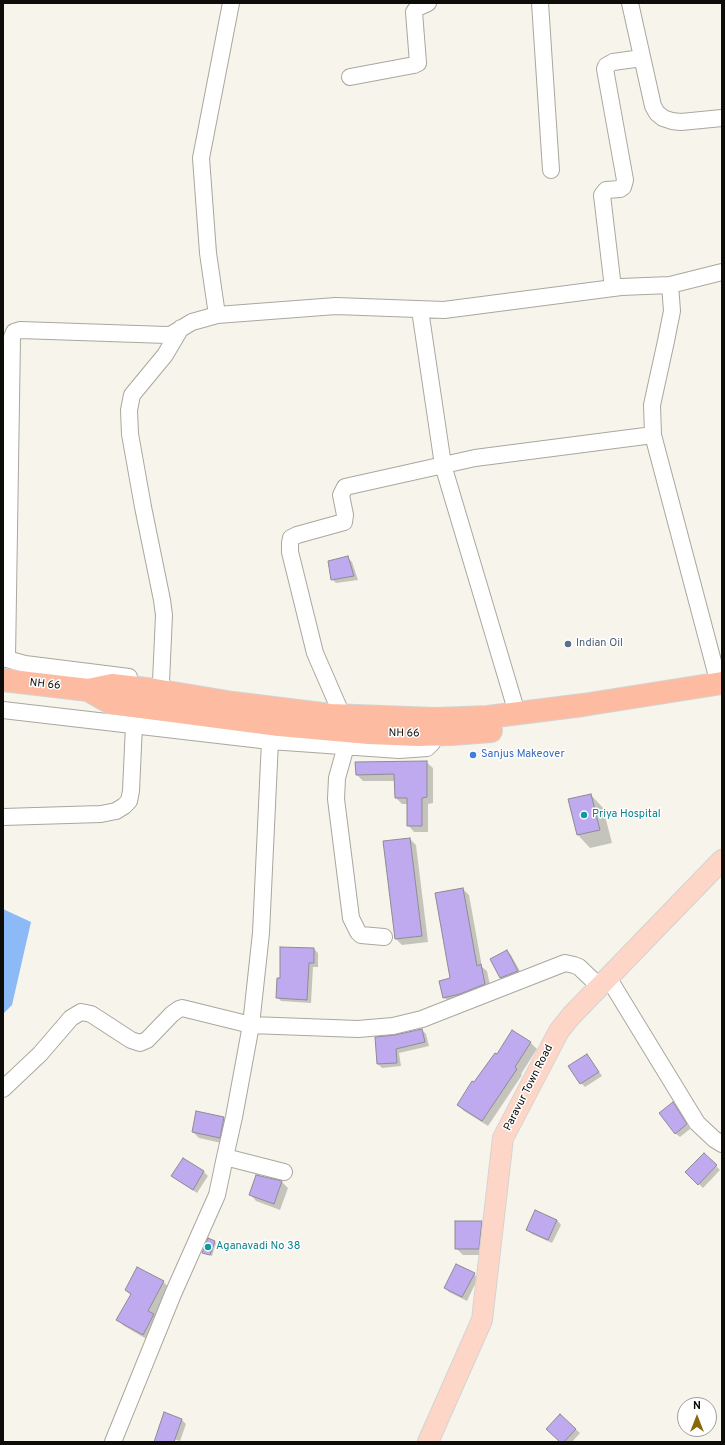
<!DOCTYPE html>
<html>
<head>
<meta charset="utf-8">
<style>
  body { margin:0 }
  #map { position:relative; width:725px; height:1445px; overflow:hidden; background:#f7f5eb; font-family:Overpass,sans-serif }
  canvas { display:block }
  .frame { position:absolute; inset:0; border:4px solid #0d0c09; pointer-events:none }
  .north { position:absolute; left:677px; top:1397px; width:40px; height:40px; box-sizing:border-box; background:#fff; border:1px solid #9e9e9d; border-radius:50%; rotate:0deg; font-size:11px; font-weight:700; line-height:16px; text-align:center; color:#0d0c09 }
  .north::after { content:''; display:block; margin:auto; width:14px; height:18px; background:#8a6807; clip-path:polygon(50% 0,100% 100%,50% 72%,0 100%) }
</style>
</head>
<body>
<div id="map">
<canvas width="725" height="1445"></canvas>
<div class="frame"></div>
<div class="north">N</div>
</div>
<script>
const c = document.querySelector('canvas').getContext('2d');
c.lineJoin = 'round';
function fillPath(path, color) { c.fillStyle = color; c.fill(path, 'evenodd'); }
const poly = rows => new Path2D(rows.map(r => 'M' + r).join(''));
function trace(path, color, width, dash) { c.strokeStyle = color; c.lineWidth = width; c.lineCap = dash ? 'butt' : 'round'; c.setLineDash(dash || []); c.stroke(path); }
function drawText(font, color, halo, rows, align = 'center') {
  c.font = font + ' Overpass,sans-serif'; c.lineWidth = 3; c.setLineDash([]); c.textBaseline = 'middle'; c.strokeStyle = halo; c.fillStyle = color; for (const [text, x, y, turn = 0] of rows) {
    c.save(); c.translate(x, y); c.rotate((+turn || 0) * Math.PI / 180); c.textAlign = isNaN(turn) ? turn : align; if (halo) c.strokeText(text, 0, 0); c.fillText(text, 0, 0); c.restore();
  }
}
const water = poly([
  [3,909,31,922,12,1005,3,1014]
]);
const shadow = poly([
  [348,558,352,562,358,580,336,583,332,579],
  [426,762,433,768,433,803,428,804,428,832,414,832,408,825,408,804,402,804,396,798,395,781,363,781,357,775],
  [591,795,603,808,612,843,590,848,578,835,570,800],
  [410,839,416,845,428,942,402,945,396,939],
  [463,889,469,895,482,967,487,971,491,990,450,1004,444,997,451,979],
  [314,949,318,953,318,967,313,967,311,1003,281,1001,277,997,281,980],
  [507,951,511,955,522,975,505,982,501,978],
  [422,1030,426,1034,429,1046,399,1053,401,1066,382,1068,378,1064,395,1036],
  [512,1032,531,1043,537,1049,521,1074,522,1075,488,1126,464,1111,458,1105,497,1056],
  [587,1055,602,1076,585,1087,581,1083],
  [673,1104,677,1108,690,1129,680,1137,675,1133],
  [224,1118,230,1124,226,1144,199,1138,193,1132],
  [704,1154,720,1170,703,1188,686,1172],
  [183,1159,204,1172,208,1176,197,1193,177,1180,173,1176],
  [257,1176,282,1182,288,1188,280,1210,256,1201,250,1194],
  [536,1211,557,1220,561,1225,552,1243,532,1234,527,1230],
  [481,1222,488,1228,485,1255,463,1255,456,1248],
  [214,1241,216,1243,212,1256,205,1254,203,1252],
  [474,1274,478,1278,467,1301,449,1292,445,1288],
  [163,1282,170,1288,155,1316,160,1322,150,1341,124,1326,117,1320,131,1295,126,1290],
  [560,1415,580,1433,572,1442,561,1442],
  [182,1420,186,1424,180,1441,162,1435]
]);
const building = poly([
  [348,556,354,576,331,580,328,561,348,556],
  [427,761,427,797,422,798,422,826,407,826,407,798,395,798,394,774,356,775,355,762,427,761],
  [591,794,600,830,577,835,568,799,591,794],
  [410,838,422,936,395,939,383,841,410,838],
  [463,888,477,966,481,964,485,984,460,994,443,998,439,981,450,978,435,893,463,888],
  [280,947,314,948,314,963,309,963,307,1000,276,998,277,978,280,978,280,947],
  [507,950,518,971,500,978,490,959,507,950],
  [422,1029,425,1042,396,1049,397,1063,377,1064,375,1037,395,1035,422,1029],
  [512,1030,531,1042,515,1067,517,1069,482,1121,457,1105,472,1081,474,1082,495,1053,497,1054,512,1030],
  [587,1054,599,1072,580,1084,568,1066,587,1054],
  [673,1102,687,1124,675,1134,659,1113,673,1102],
  [196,1111,224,1117,220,1138,192,1132,196,1111],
  [704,1153,717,1165,698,1185,685,1172,704,1153],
  [183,1158,204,1171,193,1190,171,1176,183,1158],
  [256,1175,282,1181,274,1204,249,1195,256,1175],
  [535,1210,557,1220,548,1240,526,1230,535,1210],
  [455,1221,482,1221,479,1249,455,1249,455,1221],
  [208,1238,215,1241,210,1255,202,1253,208,1238],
  [456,1264,475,1273,462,1297,444,1288,456,1264],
  [137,1267,164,1281,148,1311,154,1314,143,1335,116,1320,131,1294,125,1290,137,1267],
  [164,1412,182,1419,174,1442,154,1442,164,1412],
  [560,1414,576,1429,564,1442,560,1442,546,1429,560,1414]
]);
const minor = poly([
  [540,3,551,170],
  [630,3,653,106,657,113,663,118,672,121,681,122,722,118],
  [350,77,414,65,418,63,414,12,417,8,428,3],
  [670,285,672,311,666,341,652,405,653,435,719,684],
  [613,288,602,195,606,190,620,189,623,187,625,180,605,69,606,66,613,62,642,58],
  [420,310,443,465,517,713],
  [217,315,208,253,201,158,231,3],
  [3,658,25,664,129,677],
  [7,659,12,337,14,332,20,330,167,335,172,334,192,322,217,315,336,306,444,310,621,287,670,285,722,272],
  [161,682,164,615,162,600,143,507,130,434,129,410,132,395,165,355,181,328],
  [3,710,270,741,399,750,427,748,432,743,433,735],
  [342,715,315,653,290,552,290,543,291,538,297,535,344,522,345,515,341,495,345,487,475,458,653,435],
  [346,746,337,778,336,799,351,918,358,932,361,935,384,937],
  [3,817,101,814,116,811,124,806,129,801,131,791,134,725],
  [609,979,697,1123,714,1139,722,1144],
  [3,1089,40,1054,71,1018,81,1012,91,1014,131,1040,140,1043,147,1040,172,1014,179,1009,182,1008,251,1025,358,1029,393,1026,422,1019,565,963,574,965,579,967,600,987],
  [225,1157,284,1172],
  [113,1442,173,1294,217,1195,225,1157,234,1117,251,1025,261,933,270,741]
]);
const major = poly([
  [428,1442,482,1320,503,1138,559,1031,571,1016,722,860]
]);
const highway = poly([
  [3,680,88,690,112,685,155,690,233,703,330,715,436,719,488,717,583,705,722,683],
  [88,690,111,703,279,725,369,733,418,735,452,734,491,731]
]);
const markers = [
  [568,644,4,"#5c6f8a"],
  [473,755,4,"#3f7fe0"],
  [584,815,4,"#0f9aa8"],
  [208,1247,4,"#0f9aa8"]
];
const serviceNames = [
  ["Indian Oil",576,644]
];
const streetNames = [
  ["NH 66",45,685,6],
  ["NH 66",404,734,1],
  ["Paravur Town Road",529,1088,-63]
];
const shopNames = [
  ["Sanjus Makeover",481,755]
];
const cultureNames = [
  ["Priya Hospital",592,815],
  ["Aganavadi No 38",216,1247]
];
fillPath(water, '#8cbaf7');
fillPath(shadow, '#0003');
fillPath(building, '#bfa9ef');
trace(building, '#8d8b93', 1);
trace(minor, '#a9a79e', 18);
trace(major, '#d3d3d3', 22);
trace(highway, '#d3d3d3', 24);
trace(minor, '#fff', 16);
trace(major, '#fed6c7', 20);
trace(highway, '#fdbba1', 22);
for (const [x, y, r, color] of markers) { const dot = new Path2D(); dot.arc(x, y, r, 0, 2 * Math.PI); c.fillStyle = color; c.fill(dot); trace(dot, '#fff', 1.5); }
drawText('11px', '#4e5e75', '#fff', serviceNames, 'left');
drawText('11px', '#0d0c09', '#fff', streetNames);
drawText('11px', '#366cbe', '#fff', shopNames, 'left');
drawText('11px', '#0d838f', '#fff', cultureNames, 'left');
</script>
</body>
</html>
